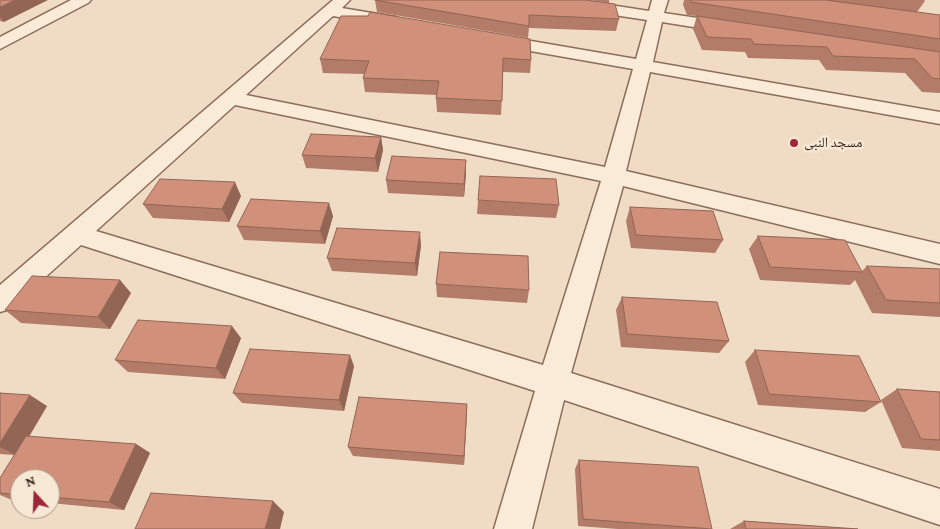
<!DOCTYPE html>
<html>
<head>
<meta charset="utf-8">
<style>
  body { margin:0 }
  #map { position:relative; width:940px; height:529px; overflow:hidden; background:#f0dcc5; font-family:"Crimson Pro",serif }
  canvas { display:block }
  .north { position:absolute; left:10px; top:469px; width:50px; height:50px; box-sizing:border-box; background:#f7e8d5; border:1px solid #ac9b8c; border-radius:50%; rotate:340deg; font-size:14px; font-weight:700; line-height:20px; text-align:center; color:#3c281e }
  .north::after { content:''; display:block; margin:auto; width:18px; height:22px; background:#9e263a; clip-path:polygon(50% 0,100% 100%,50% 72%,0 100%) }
</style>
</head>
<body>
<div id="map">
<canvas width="940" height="529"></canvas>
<div class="north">N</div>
</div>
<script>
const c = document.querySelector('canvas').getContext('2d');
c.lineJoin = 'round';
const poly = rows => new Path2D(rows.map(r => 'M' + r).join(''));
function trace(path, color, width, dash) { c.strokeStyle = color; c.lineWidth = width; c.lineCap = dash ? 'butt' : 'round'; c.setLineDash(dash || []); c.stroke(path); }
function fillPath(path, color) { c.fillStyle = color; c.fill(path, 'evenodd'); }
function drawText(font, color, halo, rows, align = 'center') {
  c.font = font + ' "Crimson Pro","Noto Naskh Arabic",serif'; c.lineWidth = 5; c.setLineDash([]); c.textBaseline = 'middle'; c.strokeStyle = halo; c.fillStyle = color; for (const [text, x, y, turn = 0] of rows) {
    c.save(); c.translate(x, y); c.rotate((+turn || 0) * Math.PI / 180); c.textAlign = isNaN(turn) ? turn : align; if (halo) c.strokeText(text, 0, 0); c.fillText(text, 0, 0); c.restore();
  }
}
const street = poly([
  [71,0,91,0,88,3,0,49,0,37,71,0],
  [333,0,350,0,342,8,396,17,404,22,396,27,333,16,246,95,605,167,633,69,496,45,490,44,488,40,490,36,496,35,636,59,647,20,548,5,540,0,578,0,649,11,652,0,668,0,664,13,731,23,739,28,731,33,662,22,653,62,940,112,940,124,650,72,626,171,940,244,940,264,623,186,571,373,940,489,940,525,564,400,532,529,494,529,535,391,81,245,10,309,0,312,0,285,333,0],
  [235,105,601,181,543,365,96,231,235,105]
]);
const wall = poly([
  [0,0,4,22,0,21],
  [375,0,619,19,616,31,529,28,528,38,377,12],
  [590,0,609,0,609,3],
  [684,0,924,0,925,1,917,12,940,15,940,93,922,92,905,73,826,70,819,60,748,58,745,52,702,50,693,29,697,16,687,15,683,5],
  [341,16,531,60,530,73,503,72,501,115,437,112,436,98,437,95,365,92,363,78,364,74,323,73,320,59],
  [381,137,383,150,378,172,306,168,302,155],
  [466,173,464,197,388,193,386,180],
  [241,196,229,222,153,218,143,204],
  [478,200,559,205,556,218,477,214],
  [630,207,723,240,715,253,631,248,626,221],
  [333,216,325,244,244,240,237,226],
  [758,236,862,271,867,266,940,269,940,317,872,313,855,280,850,285,760,280,749,249],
  [421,245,417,276,332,271,327,258],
  [436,284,529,290,527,303,437,297],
  [131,293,110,329,21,323,5,310],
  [622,297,729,341,719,353,621,347,616,310],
  [241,338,225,379,128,372,115,360],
  [755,350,881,402,865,412,758,405,745,362],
  [354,366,344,411,242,403,233,393],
  [897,389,940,392,940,451,902,448,881,400],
  [0,393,47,406,29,437,136,444,150,453,124,510,50,503,50,479,20,479,20,501,12,500,0,495,0,478,14,455,0,454],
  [467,404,464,465,353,456,348,447],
  [579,460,705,529,618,529,578,526,575,469],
  [744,521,858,529,730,529]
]);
const shadedWall = poly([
  [15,0,48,0,4,22,0,17,0,7],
  [381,137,383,150,378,172,375,158],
  [466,160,466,173,464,197,464,184],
  [235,182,241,196,229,222,222,209],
  [329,203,333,216,325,244,320,231],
  [420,232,421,245,417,276,415,263],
  [120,280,131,293,110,329,98,317],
  [232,326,241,338,225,379,216,368],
  [350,355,354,366,344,411,339,400],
  [30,395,47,406,17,456,0,447,0,443],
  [467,404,467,414,464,465,464,456],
  [136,444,150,453,124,510,109,502],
  [273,501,284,512,280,529,265,529]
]);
const building = poly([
  [0,0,15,0,0,7,0,0],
  [375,0,585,0,615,4,619,19,529,15,529,26,375,0],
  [690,0,825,0,940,15,940,39,691,2,690,0],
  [370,12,530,39,531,60,503,58,502,101,436,98,439,81,363,78,369,61,320,59,341,16,368,16,370,12],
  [697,16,940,52,940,79,932,78,915,59,833,56,827,47,754,44,751,39,707,37,697,16],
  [311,134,381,137,375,158,302,155,311,134],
  [392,156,466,160,464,184,386,180,392,156],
  [480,176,556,179,559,205,478,200,480,176],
  [160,179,235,182,222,209,143,204,160,179],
  [251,199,329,203,320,231,237,226,251,199],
  [630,207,713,211,723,240,636,235,630,207],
  [337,228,420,232,415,263,327,258,337,228],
  [758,236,845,240,862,272,770,267,758,236],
  [440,252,528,256,529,290,436,284,440,252],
  [867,266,940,269,940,303,886,300,867,266],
  [32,276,120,280,98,317,5,310,32,276],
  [622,297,717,302,729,341,627,334,622,297],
  [138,320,232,326,216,368,115,360,138,320],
  [250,349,350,355,339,400,233,393,250,349],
  [755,350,859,356,881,402,769,394,755,350],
  [897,389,940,392,940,440,921,439,897,389],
  [0,393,30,395,0,443,0,393],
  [359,397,467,404,464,456,348,447,359,397],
  [26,436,136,444,109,502,50,497,50,479,20,479,20,495,0,493,0,478,26,436],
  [579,460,698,467,712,529,583,519,579,460],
  [151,493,273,501,265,529,135,529,151,493],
  [744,521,858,529,746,529,744,521]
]);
const markers = [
  [794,143,5,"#9e263a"]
];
const poiNames = [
  ["مسجد النبی",804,143]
];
trace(street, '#8c6d5a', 3);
fillPath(street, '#faebd9');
fillPath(wall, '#b37c68');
fillPath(shadedWall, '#926555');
fillPath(building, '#d09079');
trace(building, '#926555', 1);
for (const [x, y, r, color] of markers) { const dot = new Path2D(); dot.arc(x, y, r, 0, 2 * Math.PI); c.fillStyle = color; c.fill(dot); trace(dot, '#f7e8d5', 2); }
drawText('14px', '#3c281e', '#f7e8d5', poiNames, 'left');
</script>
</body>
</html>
